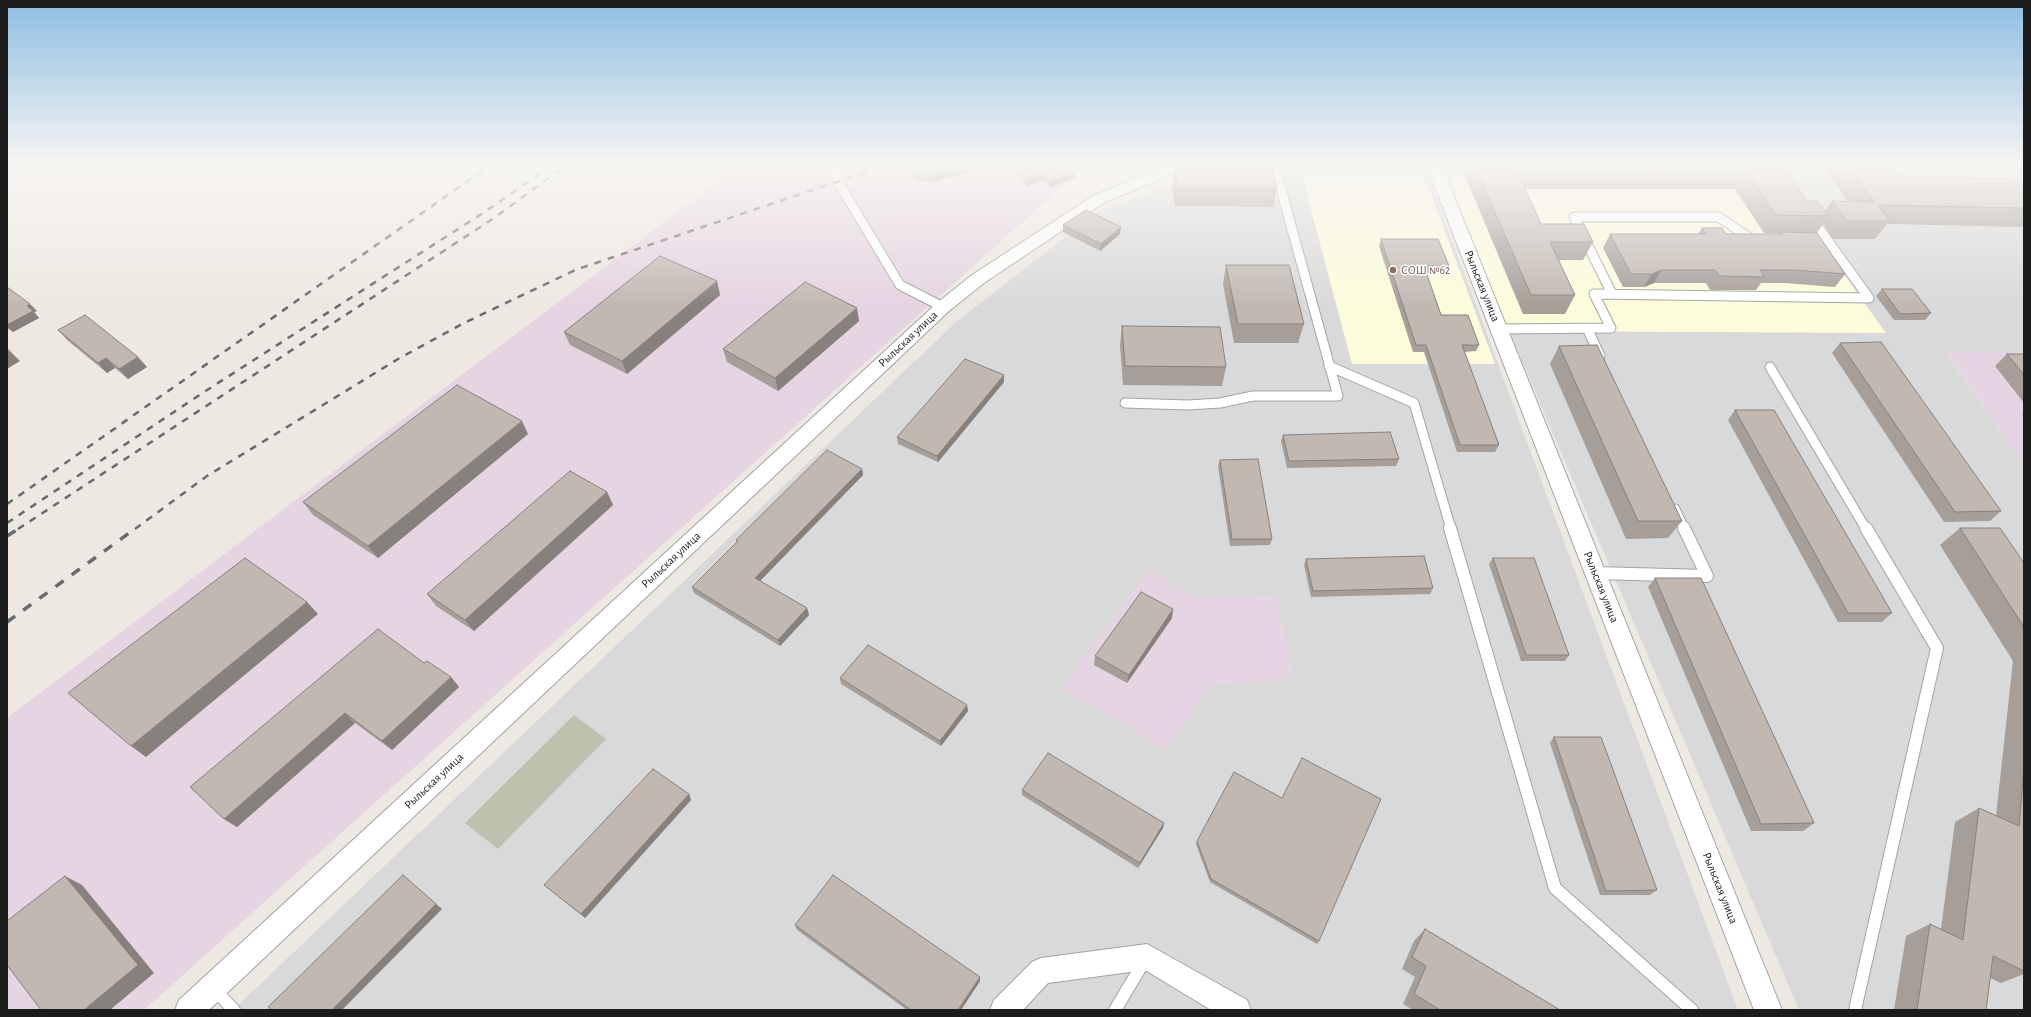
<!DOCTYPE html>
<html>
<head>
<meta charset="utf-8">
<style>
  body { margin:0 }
  #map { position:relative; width:2031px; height:1017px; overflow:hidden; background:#ede9e2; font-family:"Alegreya Sans",sans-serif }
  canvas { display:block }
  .frame { position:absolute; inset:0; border:8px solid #1c1c1c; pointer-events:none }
</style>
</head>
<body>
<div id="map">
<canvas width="2031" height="1017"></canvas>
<div class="frame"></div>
</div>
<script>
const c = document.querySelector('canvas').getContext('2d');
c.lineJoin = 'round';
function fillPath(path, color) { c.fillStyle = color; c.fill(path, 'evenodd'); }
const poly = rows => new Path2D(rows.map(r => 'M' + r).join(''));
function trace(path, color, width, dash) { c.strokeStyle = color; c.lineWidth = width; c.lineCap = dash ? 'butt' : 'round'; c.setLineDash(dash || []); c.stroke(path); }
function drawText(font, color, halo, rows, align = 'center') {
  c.font = font + ' "Alegreya Sans",sans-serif'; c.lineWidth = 3; c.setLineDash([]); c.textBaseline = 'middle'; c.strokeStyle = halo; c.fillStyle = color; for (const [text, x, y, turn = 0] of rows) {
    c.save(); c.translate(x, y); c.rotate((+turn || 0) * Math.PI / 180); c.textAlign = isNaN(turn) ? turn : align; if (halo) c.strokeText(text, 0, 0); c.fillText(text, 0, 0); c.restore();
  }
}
const residential = poly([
  [1285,164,1412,164,1427,173,1738,1010,233,1010,956,322,1097,212,1187,179],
  [1438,164,2024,164,2024,352,1946,353,2024,465,2024,1010,1799,1010]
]);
const industrial = poly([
  [741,164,1087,164,144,1010,7,1010,7,718],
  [1946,352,2024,352,2024,465],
  [1148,569,1200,598,1276,596,1294,679,1210,685,1166,750,1062,688]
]);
const education = poly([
  [1438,164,1765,164,1886,333,1509,331],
  [1302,176,1424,176,1495,364,1352,364]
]);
const construction = poly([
  [574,715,606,739,498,849,465,823]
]);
const laneFar1 = poly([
  [834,164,838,182,900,285,943,307],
  [1612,294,1574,217,1719,217,1751,239,1755,239],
  [1587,328,1600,356],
  [1499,329,1611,328,1594,294,1869,298,1812,219],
  [1329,366,1414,403,1451,529],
  [1770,367,1866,529],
  [1125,403,1188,405,1220,403,1253,396,1338,396,1274,164],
  [1675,509,1684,529]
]);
const lane = poly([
  [1450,528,1555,888,1692,1010],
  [1595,573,1707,576,1684,528],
  [213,988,234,1010],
  [1115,1010,1145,960],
  [1855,1010,1937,648,1866,528]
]);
const street = poly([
  [1171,164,1198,164,1195,167,1177,172,1105,202,984,283,949,311,209,1010,175,1010,179,1000,937,303,972,275,1093,196,1171,164],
  [1426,164,1441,164,1782,1010,1754,1010,1426,164],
  [1147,944,1247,1000,1251,1010,1211,1010,1145,970,1048,983,1023,1010,990,1010,994,1000,1032,962,1041,958,1147,944]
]);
const railFar1 = poly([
  [7,504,492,164],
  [7,523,204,392,483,213,554,164],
  [18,529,494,218,568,164],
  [135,529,207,476,398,359,464,323,575,270,890,164]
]);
const rail = poly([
  [7,536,20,528],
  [7,622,136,528]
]);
const wall = poly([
  [905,164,994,164,934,182,916,181,905,167],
  [1008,164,1067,164,1075,171,1075,178,1051,187,1044,180,1027,186,1008,166],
  [1460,164,1781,164,1807,201,1825,211,1832,201,1848,202,1822,164,1891,164,1901,177,2024,186,2024,227,1887,224,1875,239,1833,239,1823,224,1817,233,1845,274,1835,287,1785,283,1761,283,1756,290,1710,290,1706,283,1654,283,1644,287,1623,287,1603,248,1610,234,1698,234,1702,228,1726,234,1780,234,1764,233,1735,189,1525,189,1541,224,1593,242,1583,260,1558,260,1575,295,1565,314,1523,314],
  [1175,167,1277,188,1273,207,1175,206,1172,186],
  [1063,225,1120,234,1100,251,1063,232],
  [1381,239,1449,266,1446,273,1426,273,1441,315,1479,345,1476,351,1464,352,1499,445,1495,452,1457,452,1424,352,1413,352,1379,246],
  [1226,265,1304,324,1298,343,1234,343,1223,284],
  [717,281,720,295,627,374,570,345,564,332],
  [7,287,37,311,34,312,39,318,13,332,7,328],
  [1882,289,1931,313,1925,320,1894,320,1876,296],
  [859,321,778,391,727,362,723,349],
  [1122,326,1226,367,1222,386,1123,385,1120,345],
  [58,330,147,367,128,379,115,368,107,373,67,340],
  [1840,343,2001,511,1990,521,1944,522,1832,353],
  [1559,346,1682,521,1668,538,1626,539,1550,364],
  [2007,354,2024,354,2024,403,1995,366],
  [1004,382,938,462,898,444,897,437],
  [1735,410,1892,613,1882,622,1838,622,1728,420],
  [2024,412,2024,418,2022,414],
  [528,434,378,558,313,515,303,502],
  [1283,435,1399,459,1396,466,1287,468,1281,441],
  [1220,460,1272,539,1270,545,1230,546,1218,466],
  [862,469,863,475,760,581,807,608,809,615,780,646,694,593,692,587,737,542,736,540],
  [607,492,613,505,474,631,436,606,427,594],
  [1960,528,2024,563,2024,974,2001,983,1990,978,1986,1010,1894,1010,1906,936,1930,924,1941,929,1955,822,1979,808,1996,816,2013,661,1940,545],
  [1493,558,1569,655,1565,661,1521,661,1489,564],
  [1306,559,1433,588,1430,594,1311,597,1304,565],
  [1655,578,1814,823,1803,831,1751,831,1648,587],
  [1172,618,1127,683,1094,665,1095,656],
  [424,663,451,677,459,687,392,750,355,723,237,827,224,819,190,787],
  [840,678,967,705,968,711,941,746,841,684],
  [1554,737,1657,890,1650,895,1600,895,1550,743],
  [1022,790,1164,823,1163,828,1138,868,1022,795],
  [689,794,691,800,585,918,549,889,544,885],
  [1197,841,1319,941,1317,944,1210,882,1196,844],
  [795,925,980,981,961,1010,907,1010,797,930],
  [1425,929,1560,1010,1413,1010,1403,1004,1415,977,1402,969,1414,941]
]);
const shadedWall = poly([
  [7,164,12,164,7,166],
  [961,164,994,164,934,182,933,172],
  [1075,171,1075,178,1051,187,1051,180],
  [1044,173,1044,180,1027,186,1027,179],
  [1121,227,1120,234,1100,251,1101,244],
  [1661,270,1654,283,1644,287,1652,274],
  [717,281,720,295,627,374,622,361],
  [30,304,37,311,34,312,39,318,13,332,7,326,7,325,27,306],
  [857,308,859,321,778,391,775,378],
  [10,351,20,361,7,369,7,353],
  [138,357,147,367,128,379,119,369],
  [106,358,115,368,107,373,98,363],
  [1004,375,1004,382,938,462,937,456],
  [522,421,528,434,378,558,368,546],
  [862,469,863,475,757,584,755,578],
  [607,492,613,505,474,631,465,620],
  [307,602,318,614,146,757,131,746],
  [807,608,809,615,780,646,778,640],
  [1173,609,1172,618,1127,683,1129,675],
  [451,677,459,687,392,750,382,741],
  [967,705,968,711,941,746,940,741],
  [345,713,355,723,237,827,224,819],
  [689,794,691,800,585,918,581,914],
  [1164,823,1163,828,1138,868,1140,863],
  [403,875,442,909,342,1010,332,1010],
  [65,876,82,885,154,973,110,1010,84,1010],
  [980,977,980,981,961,1010,958,1010]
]);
const building = poly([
  [909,164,961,164,933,172,915,171,909,164],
  [1013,164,1067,164,1075,171,1051,180,1044,173,1027,179,1013,164],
  [1474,164,1781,164,1807,201,1817,201,1829,216,1776,215,1746,170,1517,171,1541,224,1584,224,1593,242,1550,242,1575,295,1531,295,1474,164],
  [1847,164,1891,164,1901,177,2018,179,2024,186,2024,208,1878,205,1889,221,1847,221,1832,201,1874,202,1847,164],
  [1175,167,1272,167,1277,188,1177,188,1175,167],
  [1086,210,1121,227,1101,244,1063,225,1086,210],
  [1702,228,1722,228,1726,234,1782,234,1781,232,1817,233,1845,274,1794,270,1760,270,1765,277,1719,276,1715,270,1661,270,1652,274,1631,274,1610,234,1706,234,1702,228],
  [1381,239,1438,239,1449,266,1424,266,1441,315,1468,315,1479,345,1462,345,1499,445,1460,445,1426,345,1416,345,1381,239],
  [660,256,717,281,622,361,564,332,660,256],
  [1226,265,1289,265,1304,324,1238,324,1226,265],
  [805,282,857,308,775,378,723,349,805,282],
  [7,287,30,304,27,306,33,311,7,325,7,287],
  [1882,289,1912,289,1931,313,1900,314,1882,289],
  [85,315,138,357,119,369,106,358,98,363,58,330,85,315],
  [1122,326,1220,327,1226,367,1125,366,1122,326],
  [1881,342,2001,511,1955,512,1840,343,1881,342],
  [1597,345,1682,521,1638,521,1559,346,1597,345],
  [7,349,10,351,7,353,7,349],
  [2007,354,2024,354,2024,375,2007,354],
  [965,359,1004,375,937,456,897,437,965,359],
  [457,385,522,421,368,546,303,502,457,385],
  [1735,410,1774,410,1892,613,1848,613,1735,410],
  [1390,432,1399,459,1289,461,1283,435,1390,432],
  [827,450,862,469,755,578,807,608,778,640,692,587,738,541,736,540,827,450],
  [1258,459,1272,539,1232,539,1220,460,1258,459],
  [570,471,607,492,465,620,427,594,570,471],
  [1960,528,2000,528,2024,563,2024,627,1960,528],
  [1424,556,1433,588,1313,591,1306,559,1424,556],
  [245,558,307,602,131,746,68,693,245,558],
  [1493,558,1534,558,1569,655,1526,655,1493,558],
  [1655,578,1701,578,1814,823,1761,824,1655,578],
  [1141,592,1173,609,1129,675,1095,656,1141,592],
  [378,629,424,663,427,661,451,677,382,741,345,713,224,819,190,787,378,629],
  [868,645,967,705,940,741,840,678,868,645],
  [1554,737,1601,737,1657,890,1606,891,1554,737],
  [1048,753,1164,823,1140,863,1022,790,1048,753],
  [1302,758,1381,799,1319,941,1211,879,1197,841,1234,772,1282,798,1302,758],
  [2024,768,2024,971,1993,956,1986,1010,1917,1010,1930,924,1963,940,1979,808,2019,826,2024,768],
  [653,769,689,794,581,914,544,885,653,769],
  [403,875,436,904,332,1010,272,1010,268,1007,403,875],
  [833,875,980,977,958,1010,911,1010,795,925,833,875],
  [65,876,138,965,84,1010,41,1010,7,965,7,921,65,876],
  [1425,929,1560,1010,1440,1010,1414,994,1426,966,1412,957,1425,929]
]);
const markers = [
  [1393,270,4,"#8d6e63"]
];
const educationNames = [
  ["СОШ №62",1401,270]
];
const streetNames = [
  ["Рыльская улица",1482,286,68],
  ["Рыльская улица",908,339,-43],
  ["Рыльская улица",671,560,-43],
  ["Рыльская улица",1601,587,68],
  ["Рыльская улица",434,781,-43],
  ["Рыльская улица",1720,888,68]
];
fillPath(residential, '#dad9d9');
fillPath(industrial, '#e5d4e2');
fillPath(education, '#fcfcdb');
fillPath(construction, '#c0c0ae');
trace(laneFar1, '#a3a3a3', 11);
trace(lane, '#a3a3a3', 14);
trace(street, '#a3a3a3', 2);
trace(laneFar1, '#fff', 9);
trace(lane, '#fff', 12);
fillPath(street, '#fff');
trace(railFar1, '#6a6a6a', 2.5, [7, 7]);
trace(rail, '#6a6a6a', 3.5, [10, 10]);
fillPath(wall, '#a69e99');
fillPath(shadedWall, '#87817d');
fillPath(building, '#c1b8b2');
trace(building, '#87817d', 1);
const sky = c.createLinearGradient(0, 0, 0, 306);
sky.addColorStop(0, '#8dbee2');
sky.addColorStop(0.54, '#f7f5f2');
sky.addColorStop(1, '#f7f5f200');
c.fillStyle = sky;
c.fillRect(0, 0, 2031, 306);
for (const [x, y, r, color] of markers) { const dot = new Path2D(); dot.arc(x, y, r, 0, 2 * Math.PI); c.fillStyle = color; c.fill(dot); trace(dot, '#fff', 1.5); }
drawText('12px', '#785e54', '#fff', educationNames, 'left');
drawText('12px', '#1c1c1c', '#fff', streetNames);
</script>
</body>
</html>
